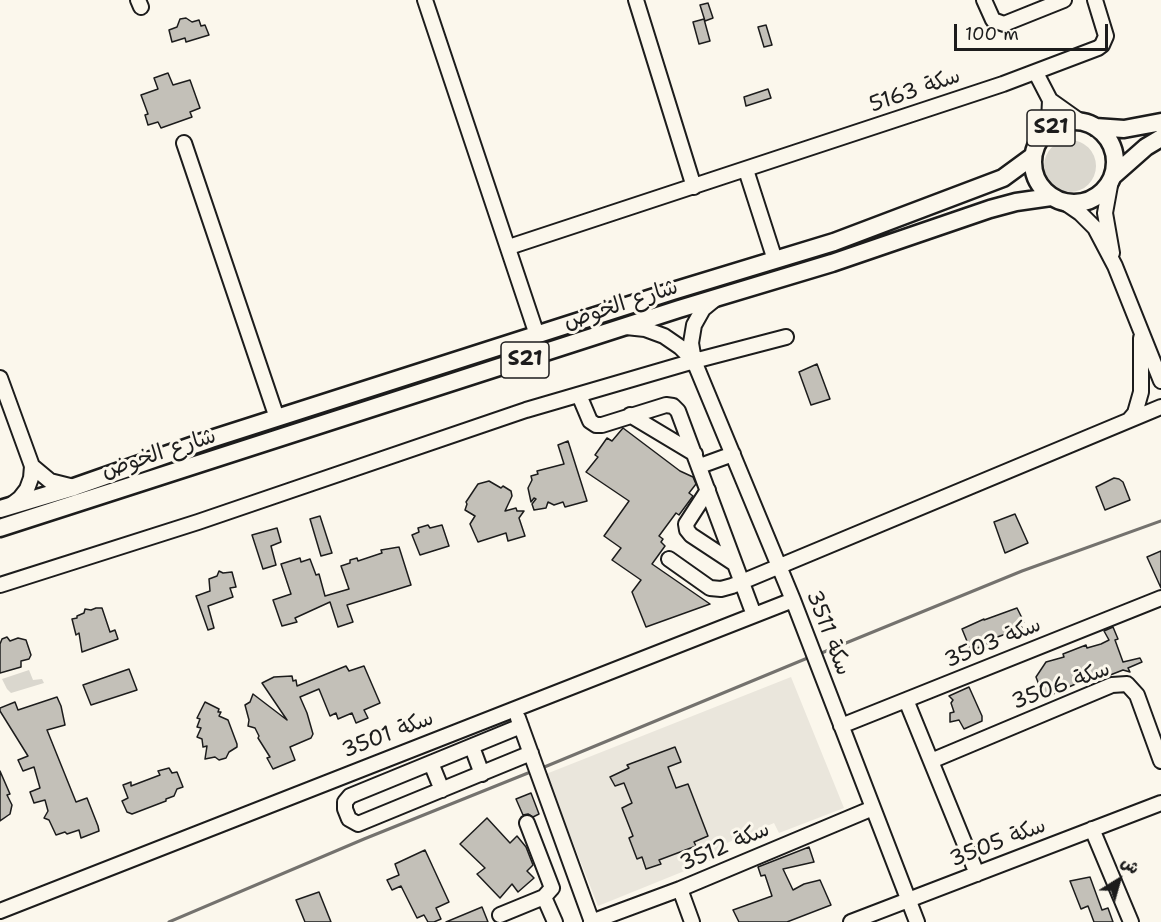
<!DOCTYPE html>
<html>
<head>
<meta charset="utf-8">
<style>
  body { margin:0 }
  #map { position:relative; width:1161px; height:922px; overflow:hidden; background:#fbf7ec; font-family:"Shantell Sans","Playpen Sans Arabic",sans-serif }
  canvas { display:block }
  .north { position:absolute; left:1089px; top:850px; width:60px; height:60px; -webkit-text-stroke:4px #fbf7ec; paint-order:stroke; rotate:37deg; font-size:16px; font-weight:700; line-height:24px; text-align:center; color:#1c1c1c }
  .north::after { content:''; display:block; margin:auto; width:21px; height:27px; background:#1c1c1c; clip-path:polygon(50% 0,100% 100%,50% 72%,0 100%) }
  .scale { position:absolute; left:954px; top:24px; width:154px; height:27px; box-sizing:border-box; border:3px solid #1c1c1c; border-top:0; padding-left:8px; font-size:18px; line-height:21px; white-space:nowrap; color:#1c1c1c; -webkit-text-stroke:4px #fbf7ec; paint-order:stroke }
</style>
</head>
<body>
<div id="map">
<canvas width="1161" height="922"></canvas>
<div class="north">ش</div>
<div class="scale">100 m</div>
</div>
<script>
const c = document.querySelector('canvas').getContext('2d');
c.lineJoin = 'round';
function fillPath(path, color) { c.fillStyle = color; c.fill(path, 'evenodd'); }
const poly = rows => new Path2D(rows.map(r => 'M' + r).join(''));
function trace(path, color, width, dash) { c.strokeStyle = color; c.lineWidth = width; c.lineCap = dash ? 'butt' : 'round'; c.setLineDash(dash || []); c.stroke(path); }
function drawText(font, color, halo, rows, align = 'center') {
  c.font = font + ' "Shantell Sans","Playpen Sans Arabic",sans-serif'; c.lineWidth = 6; c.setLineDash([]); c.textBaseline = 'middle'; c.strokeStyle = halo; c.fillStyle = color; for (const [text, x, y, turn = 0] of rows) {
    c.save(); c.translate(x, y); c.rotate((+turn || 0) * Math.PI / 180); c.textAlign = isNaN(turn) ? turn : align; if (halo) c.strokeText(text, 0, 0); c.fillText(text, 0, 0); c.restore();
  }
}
const built = poly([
  [791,677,844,808,779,833,774,823,720,846,724,855,598,906,546,774]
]);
const green = poly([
  '1044 166a26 26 0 1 1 52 0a26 26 0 1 1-52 0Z',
  [29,670,33,680,42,679,44,683,11,693,7,689,2,679]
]);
const stream = poly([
  [819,654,1022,571,1161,521],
  [542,768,810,657],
  [169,922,364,839,533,771]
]);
const building = poly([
  [708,3,713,18,705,21,700,5,708,3],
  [186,18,192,22,199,20,201,26,205,25,209,35,186,42,185,38,172,42,169,30,177,27,180,19,186,18],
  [704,19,710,41,699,44,693,22,704,19],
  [766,25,772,45,764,47,758,27,766,25],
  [168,73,173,85,190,80,200,108,190,112,192,117,161,128,158,122,148,125,145,115,148,114,141,95,158,89,154,78,168,73],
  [768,89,771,98,746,106,744,97,768,89],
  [817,364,830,399,811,405,799,372,817,364],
  [623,428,680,471,693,477,696,484,689,493,693,496,679,515,676,513,659,536,663,539,661,542,665,546,652,564,710,604,646,627,632,592,641,580,612,560,621,548,604,536,629,501,586,472,598,457,595,455,607,438,612,441,623,428],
  [568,441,587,501,565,507,563,502,554,505,548,502,546,508,534,510,532,504,536,499,534,498,531,502,528,488,532,480,531,476,538,474,537,471,564,464,558,445,568,441],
  [1114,478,1119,479,1123,482,1130,500,1105,510,1096,487,1114,478],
  [489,481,501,488,503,486,511,491,512,496,505,511,516,508,517,511,524,511,519,518,525,536,508,541,506,533,478,542,470,524,475,516,465,510,467,504,466,502,478,484,489,481],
  [1015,514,1028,543,1005,553,994,522,1015,514],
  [320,516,332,553,321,556,310,519,320,516],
  [428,525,430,528,442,525,449,546,420,555,412,535,419,532,418,528,428,525],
  [277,528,281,542,271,546,276,565,263,569,252,535,277,528],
  [399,547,411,585,347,605,353,622,338,627,330,602,295,618,297,622,282,626,273,600,291,594,281,564,300,558,301,562,310,559,316,575,319,574,325,596,349,589,341,566,350,563,350,560,357,558,358,561,382,553,381,550,399,547],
  [1161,551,1161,588,1147,557,1161,551],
  [219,571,223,573,232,572,236,587,230,588,233,597,208,606,214,628,208,630,196,596,210,591,209,579,217,576,219,571],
  [96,608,102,608,110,632,115,630,118,639,82,652,79,633,76,635,72,619,77,618,77,616,84,613,85,609,91,610,96,608],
  [1017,608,1024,622,1020,623,1022,628,992,639,993,641,971,651,962,629,984,619,984,620,1017,608],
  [1113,627,1118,639,1115,640,1123,662,1140,658,1142,662,1128,668,1130,672,1123,670,1100,679,1098,674,1044,698,1036,677,1046,662,1064,657,1063,654,1086,645,1087,648,1101,644,1109,640,1104,631,1113,627],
  [7,637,10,641,18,638,26,640,31,655,29,659,21,661,21,667,0,673,0,644,2,639,7,637],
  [346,666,349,671,364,666,380,703,364,710,368,718,356,723,352,713,338,719,336,713,330,716,319,689,300,697,307,713,313,734,311,738,290,747,295,760,273,769,267,758,270,757,258,738,259,736,255,728,248,726,249,720,245,705,250,702,253,694,287,720,262,683,274,677,292,676,293,681,296,680,297,686,346,666],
  [129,669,137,690,91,705,83,685,129,669],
  [969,687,982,716,982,721,964,729,959,720,950,722,950,713,954,712,951,703,953,700,949,696,969,687],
  [57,697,61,706,65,725,47,730,76,802,87,798,98,826,99,831,81,838,79,830,67,834,65,832,56,835,49,820,44,818,48,811,45,800,34,803,30,792,40,788,34,767,23,771,18,760,28,756,0,711,0,708,15,702,18,710,57,697],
  [205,702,219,709,218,712,221,712,219,716,228,720,237,744,237,747,229,752,226,758,219,760,215,757,205,759,207,746,203,747,202,739,197,737,201,728,197,727,200,719,197,718,205,702],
  [675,747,681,762,668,767,676,788,688,784,708,836,694,842,696,846,659,860,661,864,646,869,642,857,637,859,629,838,633,836,622,808,632,803,624,783,615,786,610,777,629,768,627,765,675,747],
  [169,768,172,773,177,772,183,787,177,789,174,796,166,799,166,801,132,814,127,812,122,801,128,798,123,785,131,782,131,786,160,775,158,771,169,768],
  [0,771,10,794,7,795,12,805,10,814,0,821,0,771],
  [531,793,539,814,533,817,528,814,523,815,516,799,531,793],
  [487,818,510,843,517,836,526,847,533,865,527,871,534,878,518,892,512,884,500,898,477,874,485,868,460,844,487,818],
  [809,847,814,862,783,869,793,890,804,884,820,880,831,905,787,922,739,922,733,910,772,896,765,875,761,876,758,867,809,847],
  [425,850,449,902,436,908,441,919,434,922,428,922,424,915,417,918,401,886,392,890,387,880,399,875,395,864,425,850],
  [1090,877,1102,910,1108,908,1113,922,1094,922,1088,906,1081,909,1070,881,1090,877],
  [319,892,331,922,305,922,296,900,319,892],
  [482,907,488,922,446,922,482,907]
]);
const minor = poly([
  [138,0,141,7],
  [425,0,537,335],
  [636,0,694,187],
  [984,0,993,20,1004,24,1064,0],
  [1036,73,1050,100,1081,122],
  [1045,133,1049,122,1050,100],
  [184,143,277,418],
  [746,170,775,260],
  [1111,180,1105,213,1112,253],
  [1064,202,1080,213,1095,228,1115,266,1161,381],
  [509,247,1003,84,1098,48,1102,45,1106,36,1095,0],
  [714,300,703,309,694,325,691,343,694,361,793,600,917,922],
  [626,327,645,329,664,336,680,347,694,361],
  [0,378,32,466,31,478,27,489,20,498,11,505],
  [579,395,590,421,596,425,602,425,666,405,673,406,678,411,754,615],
  [630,415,695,454],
  [1129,420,1135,413,1141,392,1141,338],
  [32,466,50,481,74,487],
  [700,466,733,454],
  [708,490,686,524,687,530,691,535,735,564],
  [669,559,710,588,721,589,732,586,1161,407],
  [0,585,198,522,526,410,694,361,786,337],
  [906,700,977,874],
  [518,718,592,922],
  [521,726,350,796,345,802,345,809,349,819,358,824,531,753],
  [841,726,1161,598],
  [472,747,482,774],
  [931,761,1112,685,1127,684,1137,695,1161,761],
  [431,763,442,790],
  [527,823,552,888,544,897],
  [1092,829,1131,922],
  [680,889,692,922],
  [0,911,793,600],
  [500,915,544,897,555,922],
  [591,922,680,889,873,808],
  [851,922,1161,803]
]);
const major = poly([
  '1033 162a41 41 0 1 1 82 0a41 41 0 1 1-82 0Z',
  [1095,127,1124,129,1161,122],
  [1112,177,1146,147,1161,138],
  [0,509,74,487,211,439,673,291,834,242,1003,178,1033,156],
  [0,528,679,309,832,263,990,209,1016,202,1051,197]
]);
const shields = [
  [1051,128,48],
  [525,360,48]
];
const shieldNames = [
  ["S21",1051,128],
  ["S21",525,360]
];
const streetNames = [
  ["سكة 5163",915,91,-19],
  ["شارع الخوض",621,305,-18],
  ["شارع الخوض",159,454,-18],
  ["سكة 3511",828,633,69],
  ["سكة 3503",993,643,-22],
  ["سكة 3506",1061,686,-20],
  ["سكة 3501",388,735,-21],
  ["سكة 3505",998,843,-21],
  ["سكة 3512",725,847,-23]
];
fillPath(built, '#eae6dc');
fillPath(green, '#dad7ce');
trace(stream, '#74726e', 3);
fillPath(building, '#c3c0b8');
trace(building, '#1c1c1c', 1.5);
trace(minor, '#1c1c1c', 18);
trace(major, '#1c1c1c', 21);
trace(minor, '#fbf7ec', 14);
trace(major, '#fbf7ec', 16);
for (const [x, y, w] of shields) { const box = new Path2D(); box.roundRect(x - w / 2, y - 18, w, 36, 4.5); c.fillStyle = '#fbf7ec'; c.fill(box); trace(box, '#1c1c1c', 1.5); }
drawText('bold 21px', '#1c1c1c', null, shieldNames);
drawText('22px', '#1c1c1c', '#fbf7ec', streetNames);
</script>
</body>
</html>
